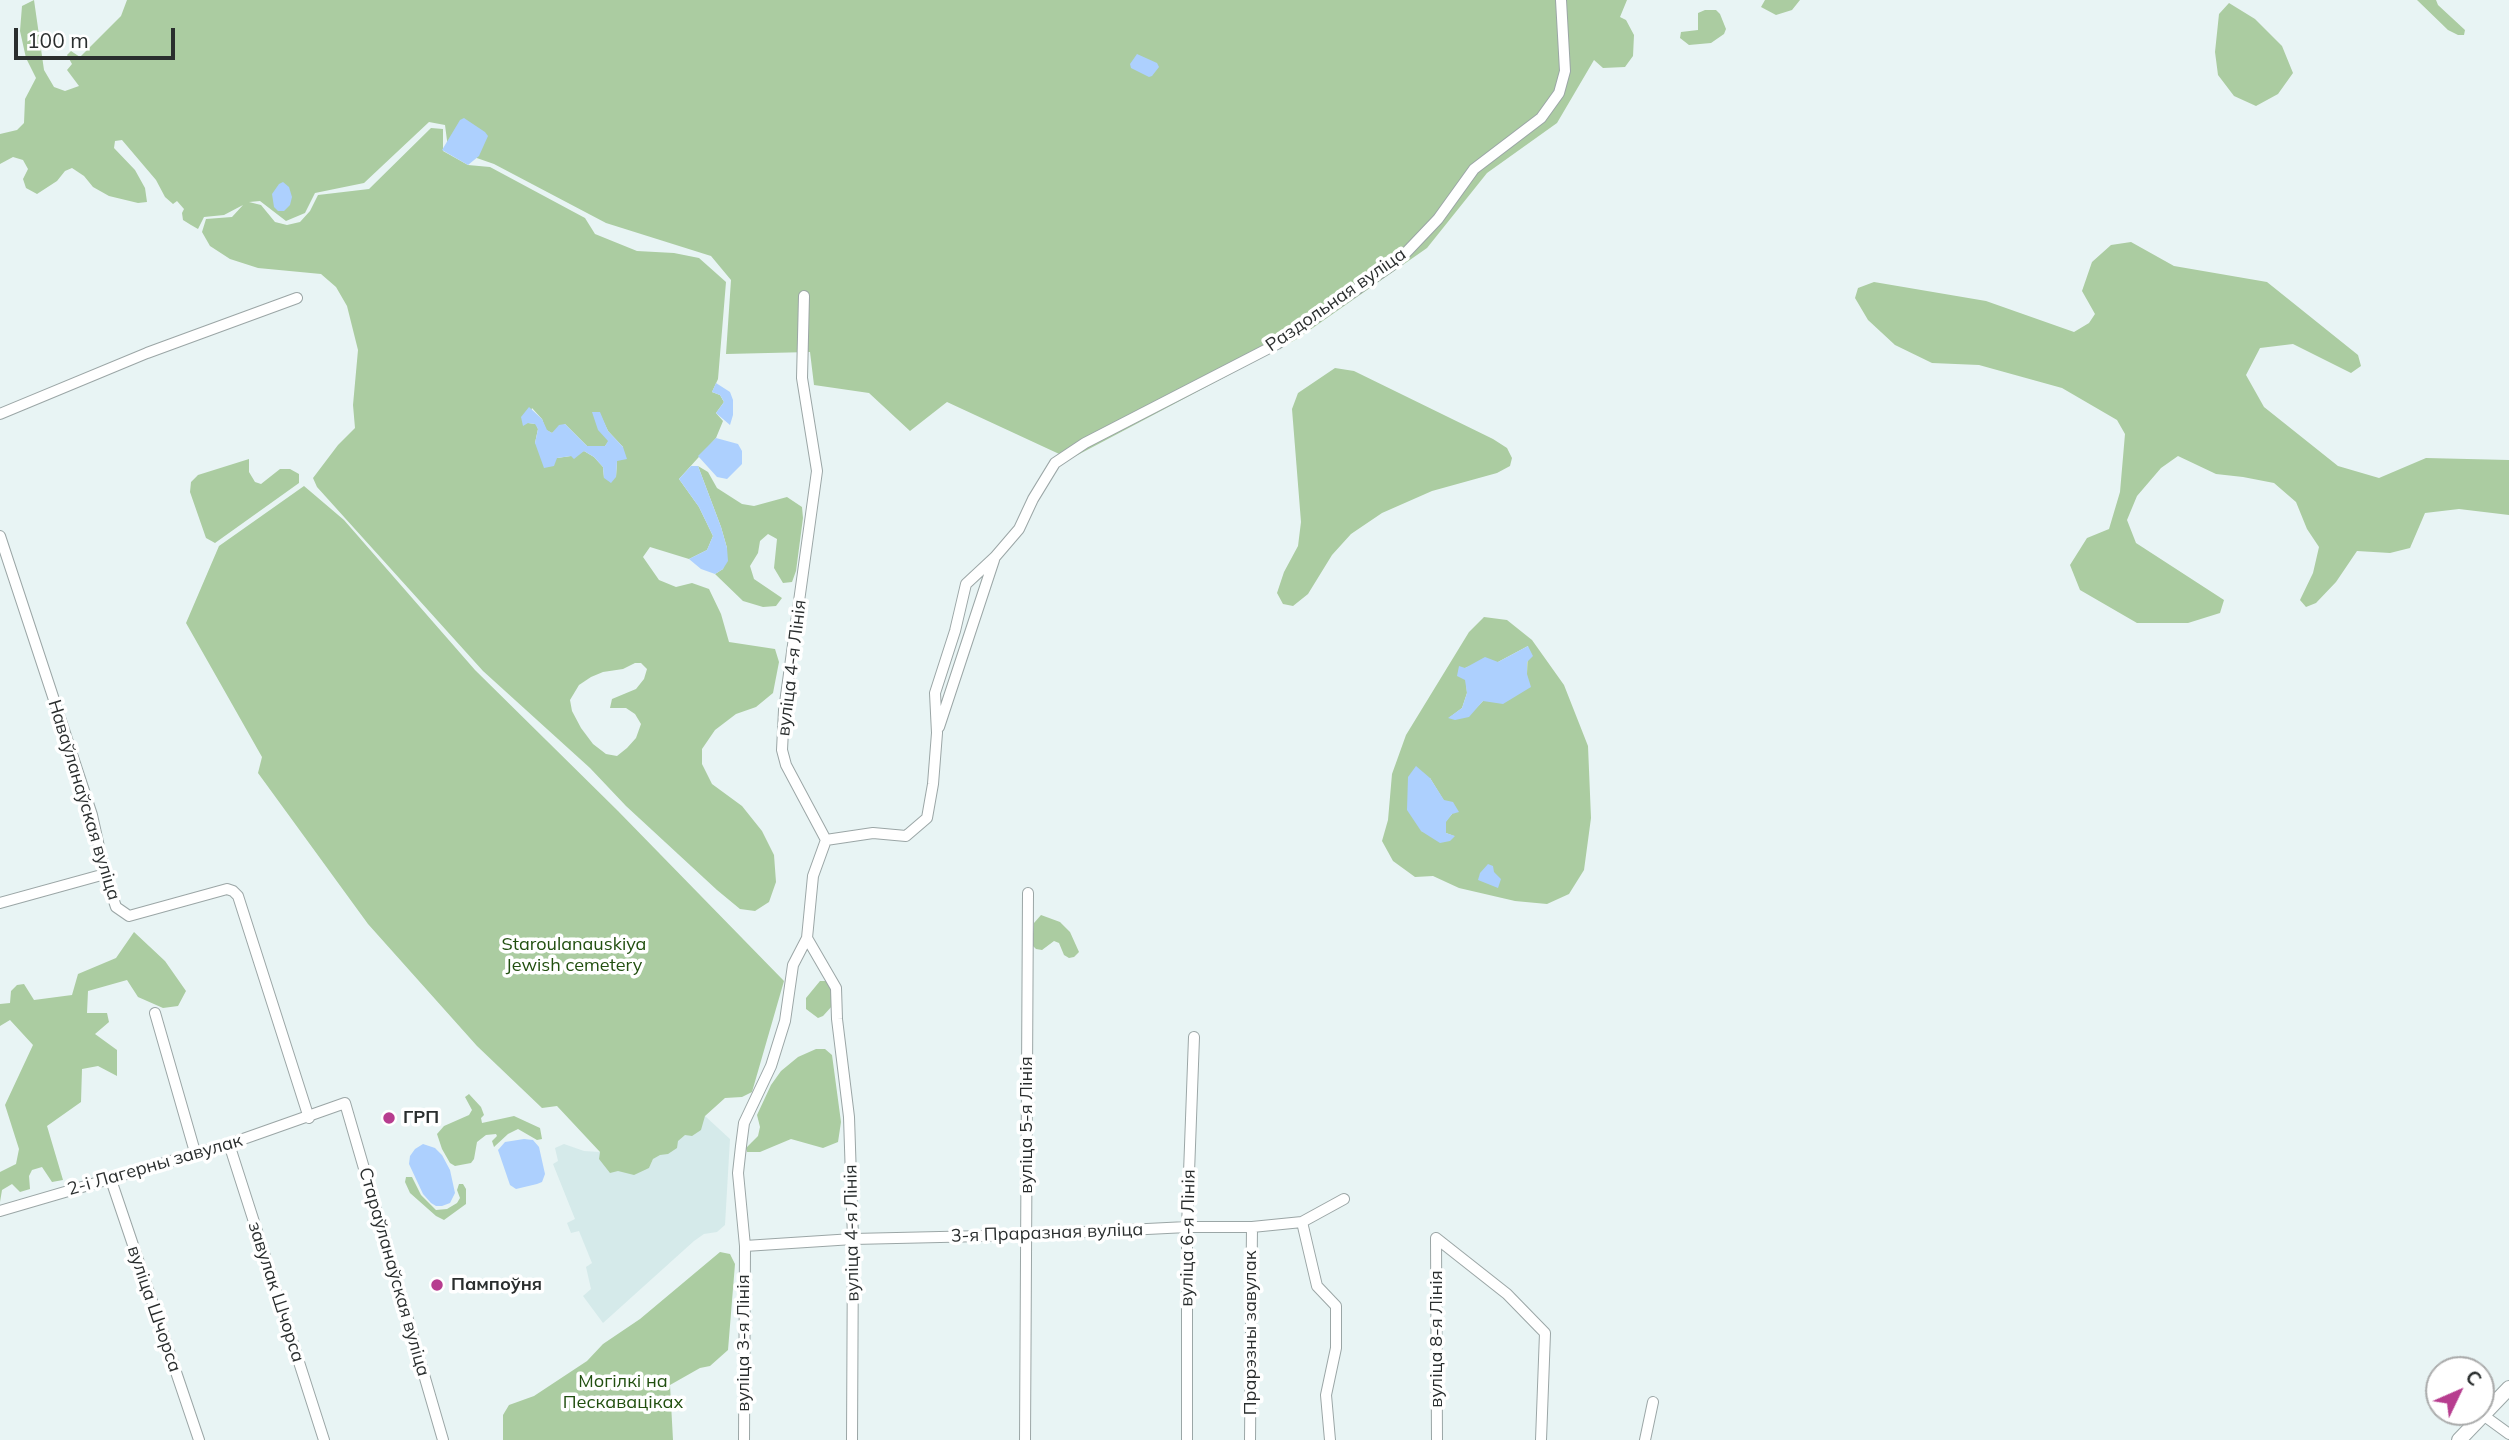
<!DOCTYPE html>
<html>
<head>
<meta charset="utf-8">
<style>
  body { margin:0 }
  #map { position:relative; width:2509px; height:1440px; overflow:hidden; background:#e8f4f4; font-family:Mulish,sans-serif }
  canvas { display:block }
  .north { position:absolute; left:2425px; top:1356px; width:70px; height:70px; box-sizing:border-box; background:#fff; border:2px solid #aaabab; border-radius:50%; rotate:46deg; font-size:19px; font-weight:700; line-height:28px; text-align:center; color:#2a2e2e }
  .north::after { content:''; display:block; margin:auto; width:24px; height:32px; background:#b73d8f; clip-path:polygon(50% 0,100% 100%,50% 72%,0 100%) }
  .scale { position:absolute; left:14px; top:28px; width:161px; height:32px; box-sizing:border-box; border:4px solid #2a2e2e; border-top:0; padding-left:9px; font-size:21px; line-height:24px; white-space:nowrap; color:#2a2e2e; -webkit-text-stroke:5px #fff; paint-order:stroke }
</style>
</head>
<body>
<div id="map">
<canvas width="2509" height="1440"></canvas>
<div class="north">С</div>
<div class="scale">100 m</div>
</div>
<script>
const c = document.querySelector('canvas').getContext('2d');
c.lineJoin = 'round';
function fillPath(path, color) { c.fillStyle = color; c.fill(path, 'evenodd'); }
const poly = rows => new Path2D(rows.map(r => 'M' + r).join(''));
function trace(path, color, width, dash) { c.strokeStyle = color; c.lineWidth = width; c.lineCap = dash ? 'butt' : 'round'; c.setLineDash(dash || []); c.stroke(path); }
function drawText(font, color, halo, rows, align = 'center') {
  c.font = font + ' Mulish,sans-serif'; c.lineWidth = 7; c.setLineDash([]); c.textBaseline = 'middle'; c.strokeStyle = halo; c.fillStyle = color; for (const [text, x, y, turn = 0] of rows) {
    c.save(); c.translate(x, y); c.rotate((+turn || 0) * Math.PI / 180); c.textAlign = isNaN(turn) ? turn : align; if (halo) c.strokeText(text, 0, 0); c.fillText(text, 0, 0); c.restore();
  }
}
const built = poly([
  [705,1116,730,1139,725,1225,717,1232,704,1234,694,1241,603,1323,583,1296,591,1289,586,1267,592,1263,579,1231,571,1233,567,1223,575,1219,553,1164,558,1161,555,1148,564,1144,584,1151,600,1152,618,1171,649,1168,653,1159]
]);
const green = poly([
  [34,0,44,70,54,87,65,91,79,86,67,70,72,64,67,55,71,51,80,57,121,16,127,0,1627,0,1620,17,1626,20,1634,35,1633,56,1625,67,1603,68,1594,60,1557,123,1487,173,1427,248,1297,339,1070,459,947,402,910,431,869,393,814,385,810,352,726,354,731,280,711,256,606,223,494,164,448,148,445,125,429,122,364,183,315,193,305,213,286,221,260,201,249,202,261,205,275,222,287,225,300,222,310,211,318,195,369,189,431,128,443,129,443,151,468,165,490,167,585,218,595,234,637,251,674,253,699,258,726,282,718,379,712,392,720,395,724,402,716,413,723,421,716,438,679,479,699,507,713,536,707,550,689,559,650,547,643,557,659,580,676,587,692,583,709,589,721,614,729,642,775,649,779,662,773,693,756,707,736,714,715,730,702,749,702,764,712,784,742,806,762,831,774,855,776,882,769,902,755,911,740,909,717,890,626,806,590,768,483,671,317,487,313,478,338,445,355,428,353,405,358,350,347,306,336,287,321,274,258,268,230,259,210,246,202,232,206,219,232,217,243,205,224,215,204,217,198,229,191,225,183,220,182,213,184,209,177,201,173,204,165,197,156,180,122,140,115,141,114,148,135,170,145,188,147,202,138,203,109,196,93,187,84,176,72,168,65,171,57,181,37,194,26,188,23,179,28,169,23,160,13,157,0,164,0,134,17,130,24,123,25,99,36,78,26,58,20,31,22,6],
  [532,408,542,419,546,430,552,433,565,424,587,446,605,446,609,441,599,412,608,431,623,447,617,461,616,477,604,478,603,467,594,457,584,451,571,456,557,458,535,443,538,429,536,424,528,423],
  [635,663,641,663,647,669,644,679,636,689,612,699,610,708,626,708,635,714,641,724,636,738,627,748,617,756,606,754,593,744,581,728,572,711,570,700,579,685,591,677,603,672,623,669],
  [1765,0,1800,0,1792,10,1776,15,1761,7],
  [2417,0,2436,0,2438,5,2465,30,2464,35,2458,35,2448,30],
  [2229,3,2255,19,2282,46,2293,73,2278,94,2256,106,2234,96,2218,75,2215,52,2219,14],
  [1705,10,1716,10,1720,14,1726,29,1724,34,1711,43,1689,45,1680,38,1681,32,1698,30,1698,13],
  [2131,242,2174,266,2267,282,2358,355,2361,366,2351,373,2293,344,2260,348,2246,375,2264,407,2338,466,2379,478,2426,458,2509,460,2509,515,2459,509,2425,513,2410,548,2390,553,2357,551,2336,582,2316,603,2306,607,2300,600,2313,573,2319,547,2307,529,2296,502,2274,483,2243,477,2216,474,2178,456,2161,468,2137,496,2127,520,2136,543,2224,600,2220,613,2188,623,2137,623,2080,590,2070,565,2087,538,2109,529,2120,492,2125,434,2117,420,2062,388,1979,365,1932,363,1895,345,1868,320,1855,298,1858,288,1874,282,1986,301,2074,332,2089,323,2095,314,2082,291,2092,262,2111,245],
  [1335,368,1354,371,1493,439,1507,448,1512,458,1510,466,1497,473,1432,491,1382,513,1351,534,1332,555,1308,594,1293,606,1283,604,1277,593,1284,572,1298,546,1301,522,1292,409,1298,393],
  [249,459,249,472,255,482,261,484,280,469,290,469,299,474,299,483,215,543,206,538,190,492,191,482,198,475],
  [698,466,708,472,717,488,742,504,754,506,787,497,802,507,803,518,796,571,792,582,783,583,774,568,777,539,768,534,760,541,758,553,750,566,754,579,782,598,776,606,763,607,743,601,715,574,723,569,727,548,721,527],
  [304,486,344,520,475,670,618,811,784,981,752,1092,742,1097,725,1098,705,1116,701,1130,692,1136,685,1135,678,1141,677,1148,668,1154,660,1155,653,1159,649,1168,634,1175,618,1171,610,1173,599,1159,600,1152,557,1106,542,1108,477,1046,368,924,258,773,262,757,186,623,219,546],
  [1484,617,1507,620,1532,640,1564,685,1588,746,1591,818,1584,870,1569,894,1547,904,1515,901,1459,888,1433,876,1415,877,1393,861,1382,841,1388,820,1392,774,1406,735,1469,632],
  [1528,646,1527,674,1483,701,1472,712,1449,718,1462,708,1467,693,1465,668,1478,663,1498,662],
  [1430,778,1452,814,1446,821,1446,833,1454,836,1421,831],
  [1041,915,1060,922,1070,932,1079,952,1074,957,1069,958,1064,955,1059,943,1054,941,1042,950,1036,949,1032,945,1034,923],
  [134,932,165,961,186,991,178,1006,163,1008,138,997,127,980,88,991,87,1013,107,1013,109,1022,95,1034,117,1050,117,1076,98,1066,82,1069,81,1102,47,1126,63,1180,52,1182,42,1167,32,1170,29,1176,30,1189,20,1192,12,1184,2,1190,0,1202,0,1172,16,1164,19,1149,5,1105,33,1045,10,1020,0,1026,0,1004,10,1003,11,991,17,985,24,984,34,1000,72,995,78,974,116,958],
  [820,981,826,981,833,989,833,1005,823,1016,818,1018,806,1009,806,998],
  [816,1049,825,1049,832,1055,841,1122,838,1142,823,1148,791,1139,760,1152,747,1152,746,1148,758,1136,760,1127,757,1115,771,1085,781,1071,798,1057],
  [469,1094,481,1107,484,1115,481,1118,482,1123,514,1116,540,1128,542,1139,537,1140,518,1129,508,1134,494,1147,492,1141,497,1136,496,1134,486,1135,477,1142,474,1159,471,1163,455,1166,450,1163,442,1149,437,1134,444,1126,469,1115,472,1110,465,1097],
  [406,1177,412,1177,421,1195,436,1210,447,1209,457,1203,460,1198,457,1190,459,1184,463,1184,466,1189,466,1204,444,1220,436,1216,410,1193,405,1182],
  [720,1252,730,1254,735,1264,728,1350,710,1366,700,1368,670,1385,673,1440,503,1440,503,1415,509,1405,534,1396,587,1361,603,1344,640,1319]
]);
const water = poly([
  [1137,54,1157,63,1159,67,1152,76,1149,77,1131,68,1130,64],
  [464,118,485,132,488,136,479,156,468,165,442,150,460,120],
  [283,182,289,187,292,197,290,205,284,211,278,211,274,207,272,194,279,184],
  [716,383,730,392,733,400,733,415,730,425,716,413,724,402,720,395,712,392],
  [529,407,542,419,547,430,552,433,559,425,565,424,587,446,605,446,608,441,598,430,592,412,600,412,608,431,623,447,627,459,617,461,616,477,611,483,604,478,603,467,594,457,584,451,574,459,571,456,557,458,554,466,544,468,535,443,538,429,535,424,528,423,523,426,521,417],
  [716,438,738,444,742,451,742,464,727,479,717,477,698,456],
  [691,466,698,466,721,527,727,548,728,561,723,569,715,574,701,569,689,559,707,550,713,536,699,507,679,479],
  [1528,646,1533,656,1527,662,1527,674,1531,687,1503,704,1483,701,1469,717,1455,720,1448,718,1462,708,1467,693,1465,680,1457,676,1459,666,1465,668,1485,657,1498,662],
  [1416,766,1430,778,1444,800,1453,802,1459,812,1452,814,1446,822,1446,833,1455,836,1450,841,1440,843,1421,831,1407,810,1408,777],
  [1488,864,1493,866,1494,872,1501,879,1498,888,1478,880,1480,873],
  [524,1139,533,1140,539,1147,545,1174,542,1182,537,1184,516,1189,510,1185,498,1150,505,1142],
  [423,1144,435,1148,442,1155,450,1170,455,1193,450,1203,442,1206,436,1206,431,1203,423,1194,409,1164,410,1156,415,1149]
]);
const street = poly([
  [804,296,802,378,817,471,784,710,782,750,786,765,826,840,813,876,807,938,836,988,837,1019,849,1117,853,1239,852,1440],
  [0,414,147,353,297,298],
  [0,536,92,815,105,874,116,907,129,916,227,889,233,891,238,896,309,1118],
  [939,727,994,560],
  [826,840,873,833,906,836,927,818,933,784,937,733,935,693,955,631,966,584,995,557,1019,529,1033,499,1055,463,1085,443,1277,344,1398,261,1438,219,1474,169,1541,118,1559,93,1565,71,1561,0],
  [0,903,105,874],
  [155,1013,195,1152],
  [229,1144,324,1440],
  [110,1177,199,1440],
  [0,1211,229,1144,345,1103,443,1440],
  [1302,1222,1317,1286,1336,1306,1336,1348,1326,1395,1330,1440],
  [1436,1238,1507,1294,1545,1333,1541,1440],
  [1436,1238,1437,1440],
  [745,1246,853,1239,1027,1235,1187,1227,1252,1227,1302,1222,1344,1199],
  [2483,1415,2509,1434],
  [744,1440,745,1246,738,1173,741,1146,744,1123,771,1066,785,1021,793,965,807,938],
  [1025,1440,1028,893],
  [1187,1440,1187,1227,1194,1037],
  [1250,1440,1252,1227],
  [1645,1440,1653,1402]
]);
const secondary = poly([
  [2459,1440,2509,1388]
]);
const markers = [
  [389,1118,7,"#b73d8f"],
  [437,1285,7,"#b73d8f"]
];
const streetNames = [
  ["Раздольная вуліца",1336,300,-35],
  ["вуліца 4-я Лінія",792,668,-83],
  ["Наваўланаўская вуліца",84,800,73],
  ["вуліца 5-я Лінія",1027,1125,-90],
  ["2-і Лагерны завулак",155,1165,-16],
  ["вуліца 4-я Лінія",852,1233,-91],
  ["3-я Праразная вуліца",1047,1233,-2],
  ["вуліца 6-я Лінія",1188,1238,-89],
  ["Стараўланаўская вуліца",394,1272,74],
  ["завулак Шчорса",276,1292,72],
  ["вуліца Шчорса",154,1309,71],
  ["Прарэзны завулак",1251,1333,-90],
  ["вуліца 8-я Лінія",1437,1339,-90],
  ["вуліца 3-я Лінія",744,1343,-90]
];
const parkNames = [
  ["Staroulanauskiya",574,945],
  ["Jewish cemetery",574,966],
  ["Могілкі на",623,1382],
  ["Пескаваціках",623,1403]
];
const poiNames = [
  ["ГРП",403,1118],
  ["Пампоўня",451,1285]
];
fillPath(built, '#d5eaea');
fillPath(green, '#abcca1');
fillPath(water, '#add0fe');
trace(street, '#9ba6a6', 12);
trace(secondary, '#9ba6a6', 16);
trace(street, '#fff', 10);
trace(secondary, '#fff', 14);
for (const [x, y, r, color] of markers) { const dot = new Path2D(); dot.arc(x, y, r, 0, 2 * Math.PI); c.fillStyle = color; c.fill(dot); trace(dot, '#fff', 2.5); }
drawText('18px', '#2a2e2e', '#fff', streetNames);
drawText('18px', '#214f0f', '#fff', parkNames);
drawText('bold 18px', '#2a2e2e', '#fff', poiNames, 'left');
</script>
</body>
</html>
